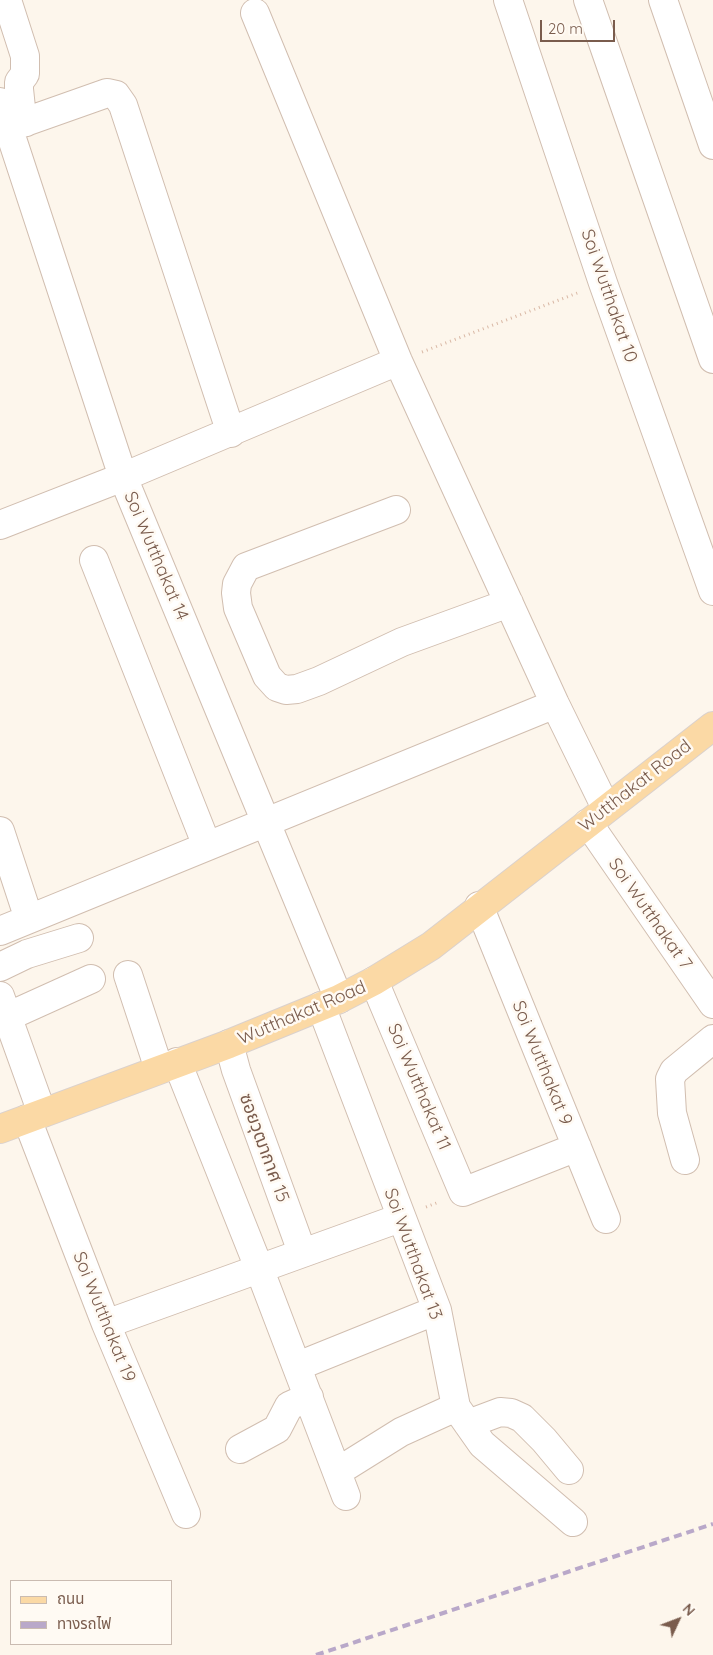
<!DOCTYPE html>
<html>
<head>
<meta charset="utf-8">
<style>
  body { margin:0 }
  #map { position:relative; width:713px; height:1655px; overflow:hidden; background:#fdf6ec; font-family:Quicksand,"Noto Sans Thai",sans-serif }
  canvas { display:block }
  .legend { position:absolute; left:10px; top:1580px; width:162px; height:65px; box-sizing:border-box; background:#fffaf3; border:1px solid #cabbb1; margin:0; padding:6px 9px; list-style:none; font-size:15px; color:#7a5c4d }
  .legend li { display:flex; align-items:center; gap:10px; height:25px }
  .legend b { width:25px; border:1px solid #cabbb1 }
  .north { position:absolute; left:653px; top:1595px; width:50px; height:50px; -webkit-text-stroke:4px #fffaf3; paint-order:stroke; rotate:47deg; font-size:14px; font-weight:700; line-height:20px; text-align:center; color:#7a5c4d }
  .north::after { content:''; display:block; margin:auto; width:18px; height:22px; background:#7a5c4d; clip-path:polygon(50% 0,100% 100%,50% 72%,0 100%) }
  .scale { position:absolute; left:540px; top:20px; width:75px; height:22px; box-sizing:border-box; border:2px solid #7a5c4d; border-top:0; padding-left:6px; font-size:15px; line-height:18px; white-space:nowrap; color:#7a5c4d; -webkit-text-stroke:4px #fffaf3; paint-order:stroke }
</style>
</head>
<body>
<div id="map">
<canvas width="713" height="1655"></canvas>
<ul class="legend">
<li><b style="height:6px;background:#fbd9a5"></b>ถนน</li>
<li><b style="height:6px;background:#b9a8c9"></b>ทางรถไฟ</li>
</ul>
<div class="north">N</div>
<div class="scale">20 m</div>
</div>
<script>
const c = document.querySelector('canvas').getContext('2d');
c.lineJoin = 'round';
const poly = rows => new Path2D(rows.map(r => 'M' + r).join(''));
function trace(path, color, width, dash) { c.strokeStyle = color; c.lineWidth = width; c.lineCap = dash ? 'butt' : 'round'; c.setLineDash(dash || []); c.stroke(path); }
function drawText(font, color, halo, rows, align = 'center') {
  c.font = font + ' Quicksand,"Noto Sans Thai",sans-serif'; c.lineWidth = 5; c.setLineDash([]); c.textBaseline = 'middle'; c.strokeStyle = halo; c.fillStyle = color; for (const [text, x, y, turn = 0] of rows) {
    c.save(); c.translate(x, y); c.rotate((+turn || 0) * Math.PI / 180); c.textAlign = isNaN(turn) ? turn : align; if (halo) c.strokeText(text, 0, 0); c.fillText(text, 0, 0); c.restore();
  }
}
const path = poly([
  [422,352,580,292],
  [426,1207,439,1202]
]);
const minor = poly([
  [7,0,25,56,25,74,19,82,19,89,21,108,26,122],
  [508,0,603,283,713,591],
  [588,0,713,359],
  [663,0,713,145],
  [255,13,398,361,555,704,606,808],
  [0,102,123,477,339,999],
  [8,128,107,93,116,95,123,105,231,433],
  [396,510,246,567,237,584,236,593,238,608,267,676,277,687,286,690,297,689,319,681,402,642,509,603],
  [0,525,123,477,398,361],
  [94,560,207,846],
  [588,823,713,1004],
  [0,831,29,919],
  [479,906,606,1219],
  [0,931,555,704],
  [0,967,27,954,79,938],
  [128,975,159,1069],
  [374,981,463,1192,577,1147],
  [0,996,42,1113],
  [321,1006,437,1310,456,1407,482,1444,573,1522],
  [7,1017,91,979],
  [229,1044,236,1070,302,1252],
  [177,1062,259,1268,346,1496],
  [27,1119,106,1324,186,1514],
  [685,1160,672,1113,670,1079,674,1071,713,1039],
  [106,1324,400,1218],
  [298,1366,437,1310],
  [468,1424,500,1412,511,1413,522,1418,544,1440,569,1470],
  [240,1449,277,1429,289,1406,309,1397],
  [337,1472,401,1432,456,1407]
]);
const major = poly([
  [0,1129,229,1044,339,999,374,981,431,946,713,726]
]);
const rail = poly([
  [316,1655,713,1524]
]);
const streetNames = [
  ["Soi Wutthakat 10",609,296,71],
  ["Soi Wutthakat 14",156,556,67],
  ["Wutthakat Road",635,786,-38],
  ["Soi Wutthakat 7",650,914,55],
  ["Wutthakat Road",302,1013,-23],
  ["Soi Wutthakat 9",542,1063,68],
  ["Soi Wutthakat 11",419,1087,67],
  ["ซอยวุฒากาศ 15",264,1148,70],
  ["Soi Wutthakat 13",413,1254,70],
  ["Soi Wutthakat 19",104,1317,68]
];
trace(minor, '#d1beb0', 30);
trace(major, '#dad1cd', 30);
trace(path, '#d9b8a5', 3, [1, 4]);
trace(minor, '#fff', 28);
trace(major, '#fbd9a5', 28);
trace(rail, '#b9a8c9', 4, [8, 5]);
drawText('18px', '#7a5c4d', '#fffaf3', streetNames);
</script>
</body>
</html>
